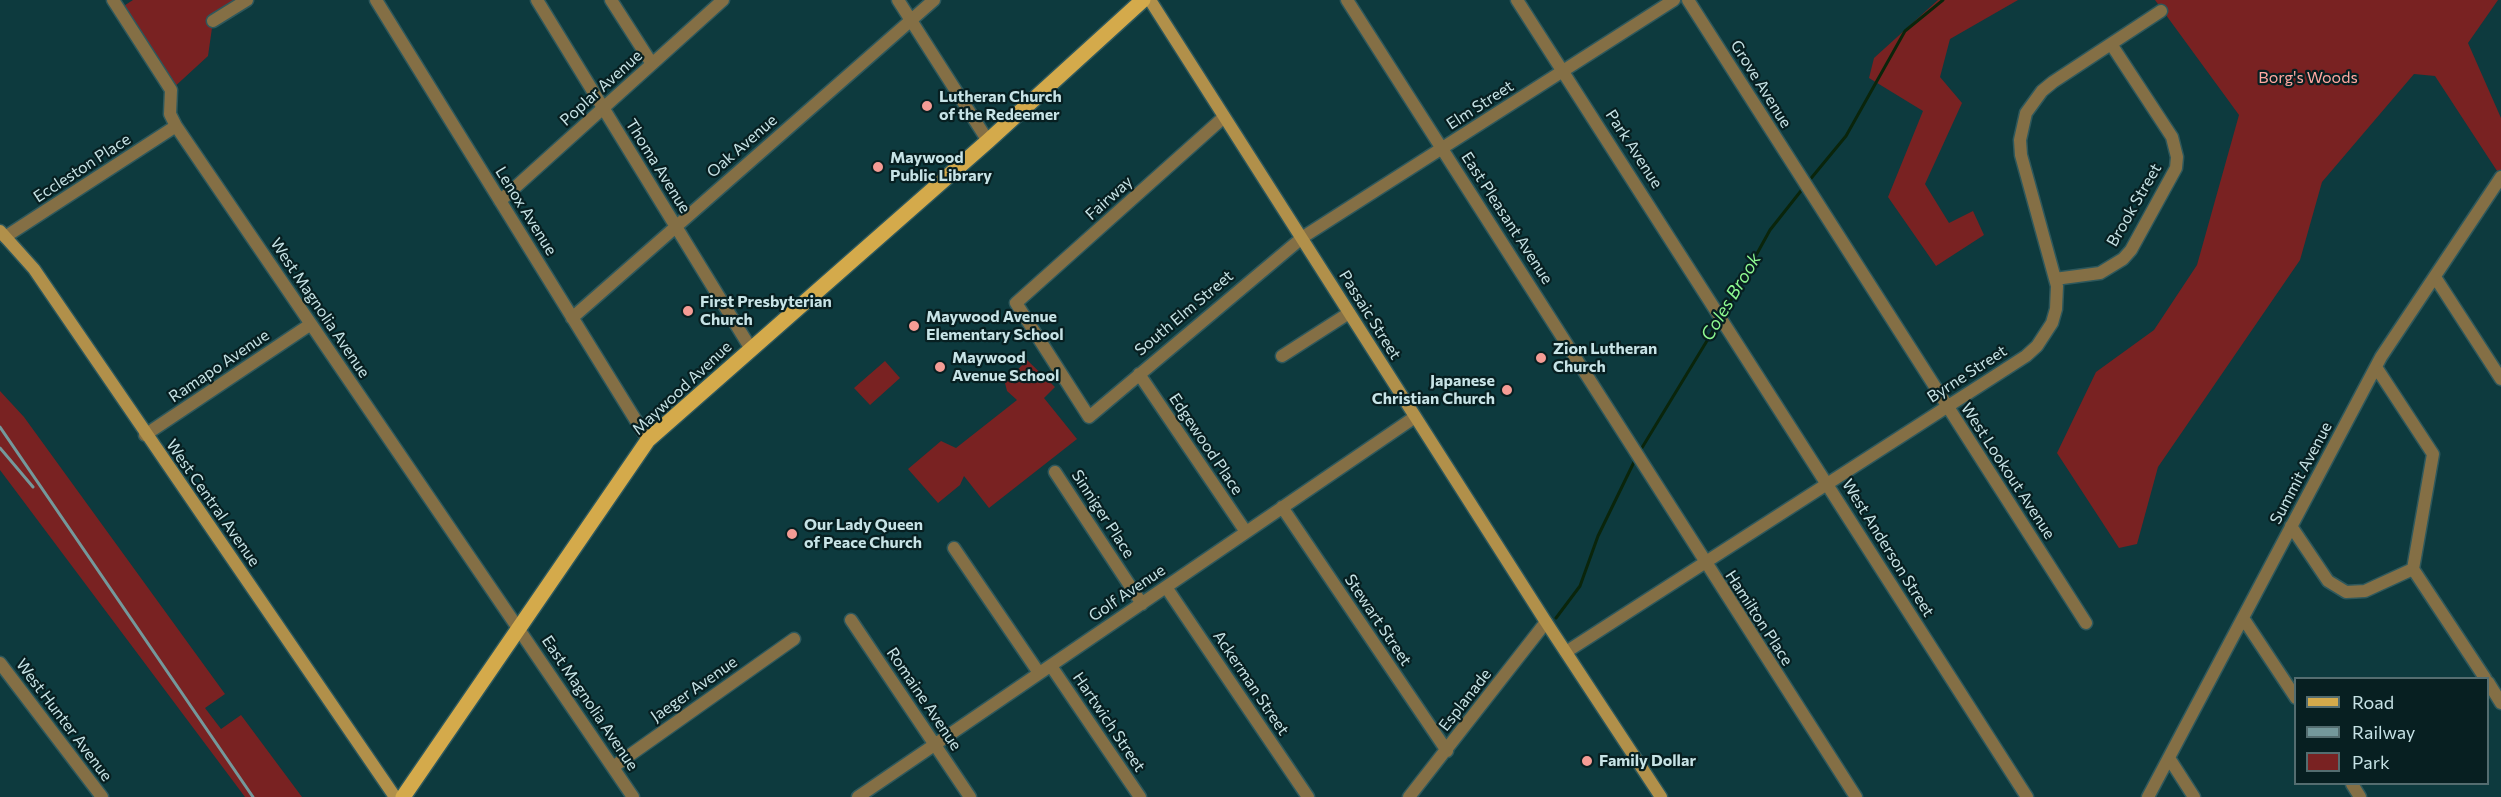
<!DOCTYPE html>
<html>
<head>
<meta charset="utf-8">
<style>
  body { margin:0 }
  #map { position:relative; width:2501px; height:797px; overflow:hidden; background:#0d3a3e; font-family:Commissioner,sans-serif }
  canvas { display:block }
  .legend { position:absolute; left:2294px; top:677px; width:195px; height:108px; box-sizing:border-box; background:#071f21; border:2px solid #546d70; margin:0; padding:8px 10px; list-style:none; font-size:18px; color:#c7e3e6 }
  .legend li { display:flex; align-items:center; gap:12px; height:30px }
  .legend b { width:30px; border:2px solid #546d70 }
</style>
</head>
<body>
<div id="map">
<canvas width="2501" height="797"></canvas>
<ul class="legend">
<li><b style="height:8px;background:#d4aa4b"></b>Road</li>
<li><b style="height:8px;background:#74989b"></b>Railway</li>
<li><b style="height:16px;background:#792222"></b>Park</li>
</ul>
</div>
<script>
const c = document.querySelector('canvas').getContext('2d');
c.lineJoin = 'round';
function fillPath(path, color) { c.fillStyle = color; c.fill(path, 'evenodd'); }
const poly = rows => new Path2D(rows.map(r => 'M' + r).join(''));
function trace(path, color, width, dash) { c.strokeStyle = color; c.lineWidth = width; c.lineCap = dash ? 'butt' : 'round'; c.setLineDash(dash || []); c.stroke(path); }
function drawText(font, color, halo, rows, align = 'center') {
  c.font = font + ' Commissioner,sans-serif'; c.lineWidth = 4.5; c.setLineDash([]); c.textBaseline = 'middle'; c.strokeStyle = halo; c.fillStyle = color; for (const [text, x, y, turn = 0] of rows) {
    c.save(); c.translate(x, y); c.rotate((+turn || 0) * Math.PI / 180); c.textAlign = isNaN(turn) ? turn : align; if (halo) c.strokeText(text, 0, 0); c.fillText(text, 0, 0); c.restore();
  }
}
const green = poly([
  [133,0,247,0,213,21,208,56,171,90,119,9],
  [1938,0,2018,0,1950,39,1940,77,1962,103,1925,184,1949,223,1973,211,1984,235,1936,266,1888,197,1923,111,1869,78,1874,58],
  [2155,0,2498,0,2468,43,2501,118,2501,177,2435,76,2414,74,2322,182,2300,260,2158,467,2137,544,2119,548,2057,453,2096,372,2154,330,2197,265,2239,115],
  [1027,360,1055,387,1044,398,1077,439,989,508,964,476,960,485,938,503,908,469,941,441,956,448,1017,400,1007,391,1005,383],
  [885,361,900,378,870,405,854,388],
  [0,391,24,417,225,694,205,708,221,729,241,715,302,797,245,797,0,470]
]);
const stream = poly([
  [1808,182,1846,136,1905,31,1943,0],
  [1723,315,1770,230,1804,187],
  [1640,451,1719,321],
  [1556,618,1580,586,1598,536,1635,460]
]);
const street = poly([
  [113,0,171,90,170,114,176,126,633,797],
  [376,0,648,440],
  [537,0,751,349],
  [611,0,652,64],
  [898,0,988,141],
  [1347,0,1856,797],
  [1517,0,2027,797],
  [1688,0,2086,623],
  [213,21,247,0],
  [1224,117,1016,303,1089,417,1303,237,1674,0],
  [500,201,723,0],
  [5,237,176,126],
  [2435,277,2501,379],
  [2055,279,2100,273,2123,259,2131,250,2176,168,2177,157,2172,137,2111,44],
  [572,318,934,0],
  [1282,356,1349,313],
  [2376,367,2433,454,2413,569],
  [1139,374,1246,532],
  [145,435,311,324],
  [1055,472,1142,604],
  [1282,507,1447,751],
  [2291,526,2328,581,2346,592,2365,591,2413,569],
  [954,548,1039,673],
  [2413,569,2485,678],
  [1166,587,1308,797],
  [2243,618,2296,698],
  [851,620,970,797],
  [1566,652,2026,356,2037,346,2052,323,2056,309,2057,286,2021,155,2020,140,2026,113,2042,91,2053,82,2161,11],
  [0,663,102,797],
  [1051,666,1140,797],
  [2488,682,2501,703],
  [2169,758,2194,797],
  [613,767,794,639],
  [2352,784,2360,797],
  [858,797,1415,417],
  [1409,797,1546,622],
  [2148,797,2381,357,2501,177]
]);
const secondary = poly([
  [1150,0,1546,622,1661,797],
  [0,231,34,269,395,797]
]);
const primary = poly([
  [403,797,648,440,988,141,1143,0]
]);
const rail = poly([
  [0,427,253,797],
  [0,448,33,487]
]);
const markers = [
  [927,106,6,"#f59c95"],
  [878,167,6,"#f59c95"],
  [688,311,6,"#f59c95"],
  [914,326,6,"#f59c95"],
  [1541,358,6,"#f59c95"],
  [940,367,6,"#f59c95"],
  [1507,390,6,"#f59c95"],
  [792,534,6,"#f59c95"],
  [1587,761,6,"#f59c95"]
];
const parkNames = [
  ["Borg's Woods",2308,78]
];
const streetNames = [
  ["Grove Avenue",1761,84,58],
  ["Poplar Avenue",601,88,-42],
  ["Elm Street",1480,105,-33],
  ["Oak Avenue",742,146,-41],
  ["Park Avenue",1634,149,57],
  ["Thoma Avenue",658,166,58],
  ["Eccleston Place",82,168,-33],
  ["Fairway",1109,198,-42],
  ["Brook Street",2134,205,-60],
  ["Lenox Avenue",526,211,58],
  ["East Pleasant Avenue",1507,218,57],
  ["West Magnolia Avenue",320,308,56],
  ["South Elm Street",1184,313,-40],
  ["Passaic Street",1370,315,58],
  ["Ramapo Avenue",219,366,-34],
  ["Byrne Street",1967,374,-33],
  ["Maywood Avenue",682,388,-43],
  ["Edgewood Place",1206,444,56],
  ["West Lookout Avenue",2008,471,57],
  ["Summit Avenue",2301,473,-62],
  ["West Central Avenue",213,503,55],
  ["Sinniger Place",1103,514,57],
  ["West Anderson Street",1888,548,58],
  ["Golf Avenue",1127,593,-34],
  ["Hamilton Place",1759,618,57],
  ["Stewart Street",1378,620,56],
  ["Ackerman Street",1251,683,56],
  ["Jaeger Avenue",694,689,-35],
  ["Romaine Avenue",924,699,56],
  ["Esplanade",1465,700,-52],
  ["East Magnolia Avenue",590,703,56],
  ["West Hunter Avenue",64,720,53],
  ["Hartwich Street",1109,722,56]
];
const poiNames = [
  ["Lutheran Church",939,97],
  ["of the Redeemer",939,115],
  ["Maywood",890,158],
  ["Public Library",890,176],
  ["First Presbyterian",700,302],
  ["Church",700,320],
  ["Maywood Avenue",926,317],
  ["Elementary School",926,335],
  ["Zion Lutheran",1553,349],
  ["Church",1553,367],
  ["Maywood",952,358],
  ["Avenue School",952,376],
  ["Japanese",1495,381,"right"],
  ["Christian Church",1495,399,"right"],
  ["Our Lady Queen",804,525],
  ["of Peace Church",804,543],
  ["Family Dollar",1599,761]
];
const waterNames = [
  ["Coles Brook",1731,297,-59]
];
fillPath(green, '#792222');
trace(stream, '#0a250b', 3);
trace(street, '#2e585c', 15);
trace(secondary, '#2e585c', 15);
trace(primary, '#2e585c', 18);
trace(street, '#846f45', 12);
trace(secondary, '#b1904a', 12);
trace(primary, '#d4aa4b', 15);
trace(rail, '#74989b', 3);
for (const [x, y, r, color] of markers) { const dot = new Path2D(); dot.arc(x, y, r, 0, 2 * Math.PI); c.fillStyle = color; c.fill(dot); trace(dot, '#071f21', 2); }
drawText('16px', '#ffa8a1', '#071f21', parkNames);
drawText('16px', '#c7e3e6', '#071f21', streetNames);
drawText('bold 16px', '#c7e3e6', '#071f21', poiNames, 'left');
drawText('italic 18px', '#8efa91', '#071f21', waterNames);
</script>
</body>
</html>
